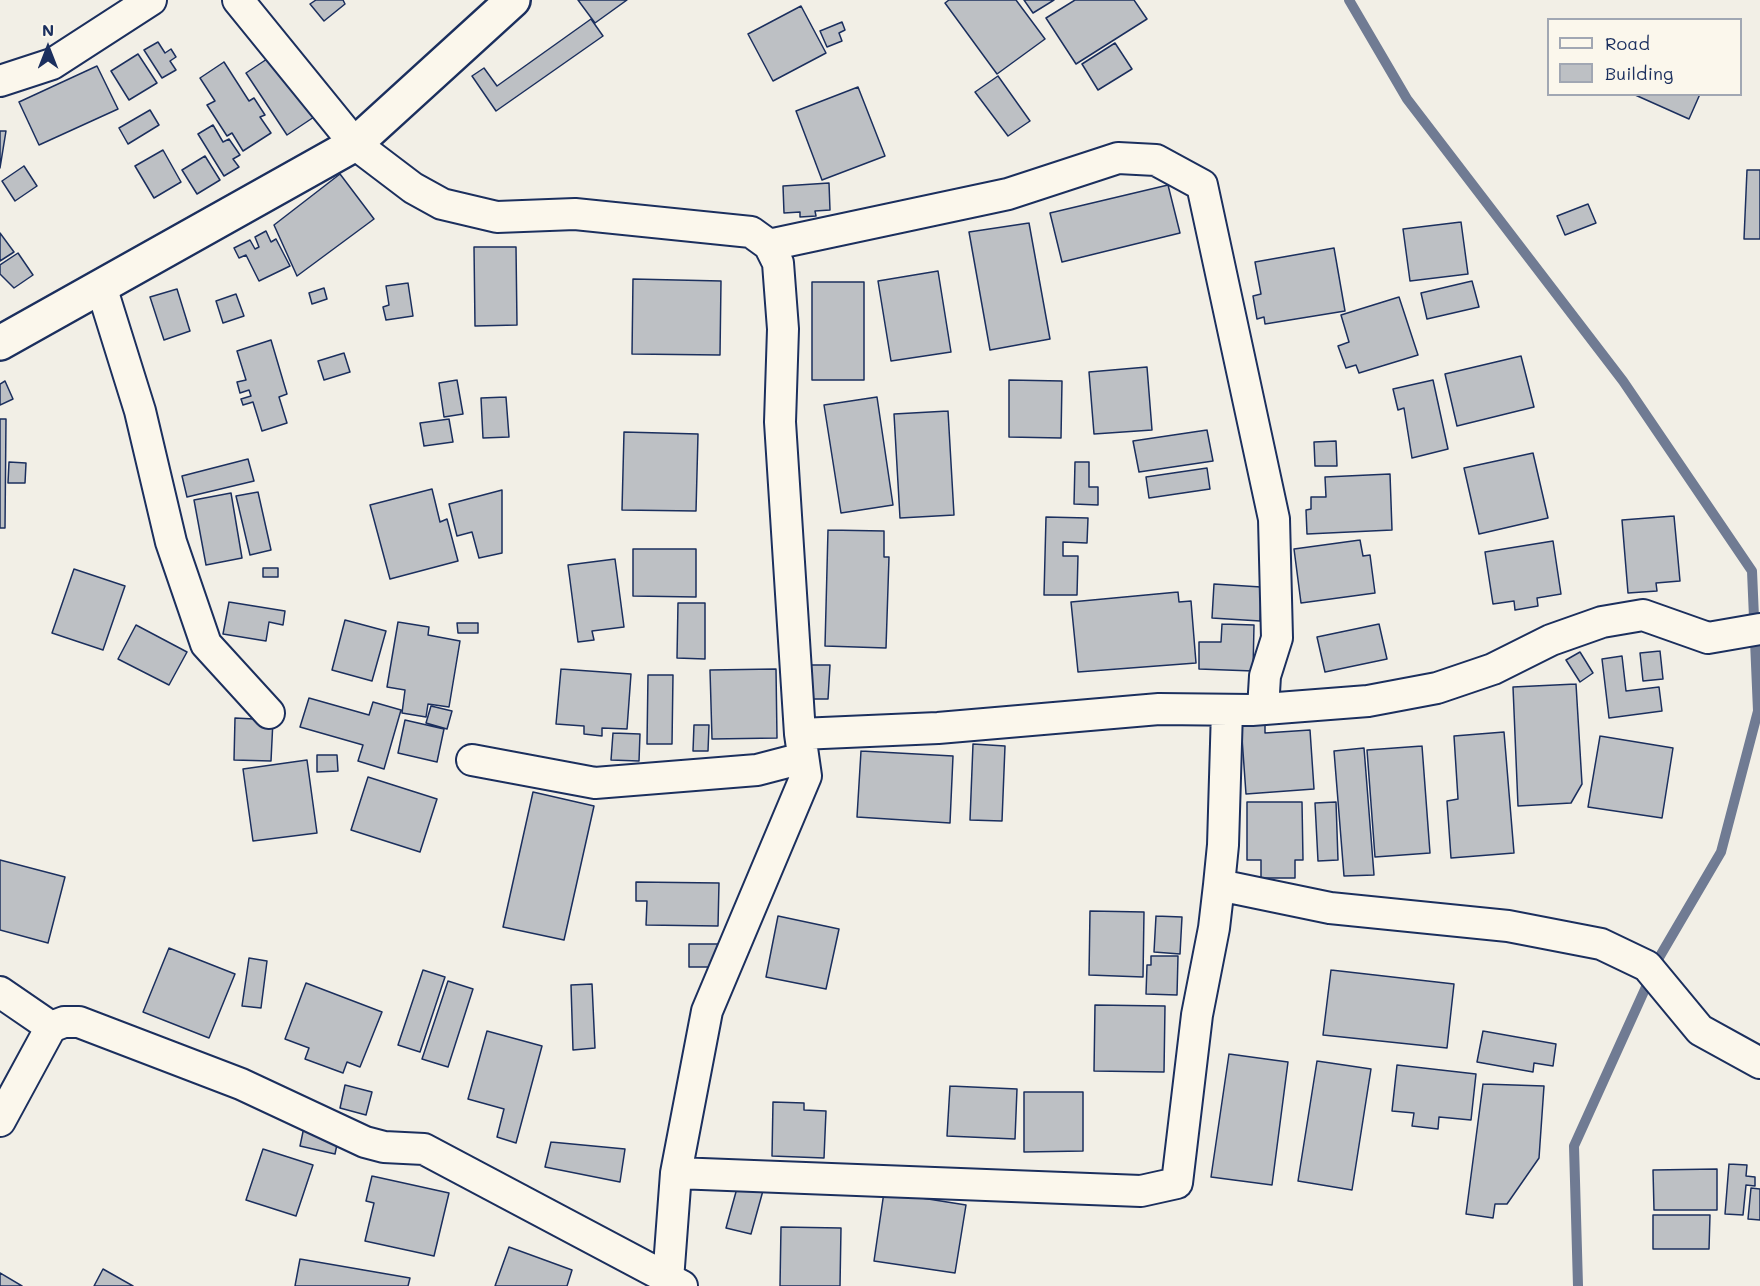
<!DOCTYPE html>
<html>
<head>
<meta charset="utf-8">
<style>
  body { margin:0 }
  #map { position:relative; width:1760px; height:1286px; overflow:hidden; background:#f2efe6; font-family:Mali,sans-serif }
  canvas { display:block }
  .legend { position:absolute; left:1547px; top:18px; width:195px; height:78px; box-sizing:border-box; background:#fbf7ec; border:2px solid #a1a7b3; margin:0; padding:8px 10px; list-style:none; font-size:18px; color:#1b2f5e }
  .legend li { display:flex; align-items:center; gap:12px; height:30px }
  .legend b { width:30px; border:2px solid #a1a7b3 }
  .north { position:absolute; left:18px; top:18px; width:60px; height:60px; -webkit-text-stroke:4px #fbf7ec; paint-order:stroke; rotate:0deg; font-size:16px; font-weight:700; line-height:24px; text-align:center; color:#1b2f5e }
  .north::after { content:''; display:block; margin:auto; width:21px; height:27px; background:#1b2f5e; clip-path:polygon(50% 0,100% 100%,50% 72%,0 100%) }
</style>
</head>
<body>
<div id="map">
<canvas width="1760" height="1286"></canvas>
<ul class="legend">
<li><b style="height:8px;background:#fbf7ec"></b>Road</li>
<li><b style="height:16px;background:#bdc0c4"></b>Building</li>
</ul>
<div class="north">N</div>
</div>
<script>
const c = document.querySelector('canvas').getContext('2d');
c.lineJoin = 'round';
const poly = rows => new Path2D(rows.map(r => 'M' + r).join(''));
function trace(path, color, width, dash) { c.strokeStyle = color; c.lineWidth = width; c.lineCap = dash ? 'butt' : 'round'; c.setLineDash(dash || []); c.stroke(path); }
function fillPath(path, color) { c.fillStyle = color; c.fill(path, 'evenodd'); }
const stream = poly([
  [1349,0,1407,99,1623,381,1752,571,1758,711,1721,852,1660,956,1574,1146,1578,1286]
]);
const building = poly([
  [316,0,343,0,345,4,324,21,310,4,316,0],
  [578,0,627,0,595,23,578,0],
  [949,0,1016,0,1045,39,997,74,945,3,949,0],
  [1024,0,1054,0,1033,13,1024,0],
  [1075,0,1134,0,1147,19,1076,64,1046,18,1075,0],
  [801,6,826,53,773,81,748,34,801,6],
  [591,19,603,36,496,111,472,76,484,68,497,86,591,19],
  [842,22,845,30,839,33,842,41,827,47,820,31,842,22],
  [158,42,165,53,171,49,176,57,170,61,176,70,162,78,144,50,158,42],
  [1115,43,1132,69,1098,90,1082,64,1115,43],
  [138,54,157,83,129,100,111,71,138,54],
  [273,55,314,117,287,135,246,73,273,55],
  [224,62,249,101,254,98,265,115,260,117,271,133,243,151,232,133,227,136,207,105,215,101,200,78,224,62],
  [97,66,118,109,39,145,19,102,97,66],
  [998,76,1030,121,1008,136,975,92,998,76],
  [858,87,885,156,822,180,796,111,858,87],
  [1633,94,1700,94,1689,119,1633,94],
  [150,110,159,125,128,144,119,128,150,110],
  [213,125,223,142,229,139,240,155,233,159,239,167,224,176,198,134,213,125],
  [0,131,6,131,0,168,0,131],
  [163,150,181,182,154,198,135,166,163,150],
  [205,156,220,180,197,194,182,170,205,156],
  [24,166,37,186,15,201,2,181,24,166],
  [1747,170,1760,170,1760,239,1744,239,1747,170],
  [340,174,374,219,297,276,274,225,340,174],
  [829,183,830,210,815,211,816,216,800,217,800,212,784,213,783,186,829,183],
  [1168,185,1180,233,1062,262,1050,213,1168,185],
  [1588,204,1596,223,1565,235,1557,216,1588,204],
  [1461,222,1468,274,1410,281,1403,229,1461,222],
  [1029,223,1050,339,990,350,969,232,1029,223],
  [266,231,271,242,276,239,290,266,259,281,246,255,239,258,234,248,250,240,255,249,259,247,255,237,266,231],
  [0,233,14,252,0,261,0,233],
  [474,247,516,247,517,325,475,326,474,247],
  [1334,248,1345,311,1265,324,1264,317,1257,319,1253,296,1261,294,1255,262,1334,248],
  [18,253,33,275,14,288,0,274,0,265,18,253],
  [938,271,951,352,891,361,878,281,938,271],
  [633,279,721,281,720,355,632,354,633,279],
  [1472,281,1479,307,1427,319,1421,293,1472,281],
  [812,282,864,282,864,380,812,380,812,282],
  [408,283,413,316,386,320,383,307,389,305,386,286,408,283],
  [324,288,327,299,312,304,309,293,324,288],
  [177,289,190,331,164,340,150,297,177,289],
  [236,294,244,316,223,323,216,301,236,294],
  [1399,297,1418,355,1359,373,1356,365,1346,368,1338,346,1349,342,1341,315,1399,297],
  [271,340,287,394,279,397,287,423,262,431,253,402,243,405,241,399,251,396,249,390,240,393,237,382,246,380,237,351,271,340],
  [344,353,350,372,324,380,318,361,344,353],
  [1521,356,1534,407,1457,426,1445,374,1521,356],
  [1147,367,1152,430,1094,434,1089,372,1147,367],
  [457,380,463,414,444,417,439,383,457,380],
  [1009,380,1062,381,1061,438,1009,437,1009,380],
  [1433,380,1448,449,1412,458,1404,408,1398,410,1393,389,1433,380],
  [5,381,13,399,0,405,0,384,5,381],
  [506,397,509,437,483,438,481,398,506,397],
  [877,397,893,505,841,513,824,405,877,397],
  [948,411,954,515,900,518,894,414,948,411],
  [0,419,6,419,5,528,0,528,0,419],
  [449,419,453,442,424,446,420,423,449,419],
  [1207,430,1213,461,1139,472,1133,441,1207,430],
  [624,432,698,434,696,511,622,510,624,432],
  [1336,441,1337,466,1315,466,1314,442,1336,441],
  [1533,453,1548,518,1479,534,1464,468,1533,453],
  [248,459,254,481,187,497,182,476,248,459],
  [9,462,26,463,25,483,8,483,9,462],
  [1075,462,1089,462,1089,487,1098,487,1098,505,1074,504,1075,462],
  [1207,468,1210,489,1149,498,1146,477,1207,468],
  [1390,474,1392,530,1307,534,1306,510,1311,509,1311,497,1326,497,1325,477,1390,474],
  [432,489,440,522,447,519,458,561,390,579,370,505,432,489],
  [502,490,502,553,479,558,472,532,457,536,449,504,502,490],
  [258,492,271,550,250,555,236,496,258,492],
  [231,493,242,558,206,565,194,500,231,493],
  [1674,516,1680,581,1656,583,1657,591,1628,593,1622,520,1674,516],
  [1046,517,1088,518,1087,543,1063,542,1063,556,1078,556,1077,595,1044,595,1046,517],
  [828,530,884,531,884,557,889,557,886,648,825,646,828,530],
  [1360,540,1363,556,1370,555,1375,593,1301,603,1294,549,1360,540],
  [1553,541,1561,594,1537,598,1538,606,1515,610,1514,601,1493,604,1485,552,1553,541],
  [633,549,696,549,696,597,633,596,633,549],
  [615,559,624,627,592,631,594,640,578,642,568,565,615,559],
  [263,568,278,568,278,577,263,577,263,568],
  [74,569,125,586,103,650,52,633,74,569],
  [1214,584,1261,587,1260,621,1212,618,1214,584],
  [1178,592,1179,602,1191,601,1196,663,1078,672,1071,602,1178,592],
  [229,602,285,611,283,625,269,622,266,641,223,634,229,602],
  [678,603,705,603,705,659,677,658,678,603],
  [345,620,386,631,372,681,332,670,345,620],
  [398,622,429,627,428,635,460,641,449,707,428,704,426,717,402,713,405,690,387,687,398,622],
  [457,623,478,623,478,633,458,633,457,623],
  [1222,624,1254,625,1253,671,1199,669,1199,642,1221,642,1222,624],
  [1379,624,1387,659,1325,672,1317,637,1379,624],
  [136,625,187,652,169,685,118,659,136,625],
  [1660,651,1663,679,1643,681,1640,653,1660,651],
  [1580,652,1593,673,1580,682,1566,660,1580,652],
  [1622,656,1626,691,1659,687,1662,711,1609,718,1602,659,1622,656],
  [809,665,830,665,828,699,808,699,809,665],
  [561,669,631,674,627,729,602,728,602,736,584,734,584,726,556,724,561,669],
  [776,669,777,738,712,739,710,670,776,669],
  [648,675,673,675,672,744,647,744,648,675],
  [1576,684,1582,784,1571,803,1518,806,1513,687,1576,684],
  [309,698,369,715,373,702,401,710,384,769,358,761,363,745,300,727,309,698],
  [431,706,452,711,447,729,426,723,431,706],
  [235,718,273,720,271,761,234,760,235,718],
  [405,720,444,729,437,762,398,753,405,720],
  [1265,722,1265,733,1310,730,1314,789,1246,794,1241,724,1265,722],
  [694,725,709,725,708,751,693,751,694,725],
  [1504,732,1514,853,1451,858,1447,801,1458,799,1454,736,1504,732],
  [613,733,640,734,639,761,611,760,613,733],
  [1600,736,1673,748,1662,818,1588,807,1600,736],
  [973,744,1005,746,1002,821,970,820,973,744],
  [1422,746,1430,853,1375,857,1367,750,1422,746],
  [1364,748,1374,875,1344,876,1334,751,1364,748],
  [861,751,953,756,950,823,857,817,861,751],
  [317,755,337,755,338,771,317,772,317,755],
  [307,760,317,833,253,841,243,769,307,760],
  [368,777,437,799,420,852,351,830,368,777],
  [533,792,594,806,564,940,503,927,533,792],
  [1247,802,1302,802,1303,860,1295,860,1295,878,1261,878,1261,860,1247,860,1247,802],
  [1336,802,1338,860,1318,861,1315,803,1336,802],
  [0,860,65,877,48,943,0,930,0,860],
  [636,882,719,883,718,926,646,925,647,901,636,901,636,882],
  [1090,911,1144,912,1143,977,1089,975,1090,911],
  [778,916,839,929,826,989,766,977,778,916],
  [1156,916,1182,917,1180,954,1154,952,1156,916],
  [689,944,720,944,720,967,689,967,689,944],
  [169,948,235,974,209,1038,143,1012,169,948],
  [1151,956,1178,956,1177,995,1146,994,1147,965,1151,965,1151,956],
  [249,958,267,961,261,1008,242,1006,249,958],
  [423,970,445,977,420,1052,398,1045,423,970],
  [1331,970,1454,984,1447,1048,1323,1035,1331,970],
  [448,981,473,989,448,1067,422,1059,448,981],
  [306,983,382,1012,360,1067,347,1062,343,1073,305,1059,309,1048,285,1039,306,983],
  [592,984,595,1048,573,1050,571,985,592,984],
  [1095,1005,1165,1006,1164,1072,1094,1071,1095,1005],
  [487,1031,542,1046,516,1143,497,1137,504,1109,468,1099,487,1031],
  [1483,1031,1556,1044,1553,1066,1534,1063,1533,1072,1477,1062,1483,1031],
  [1229,1054,1288,1062,1272,1185,1211,1177,1229,1054],
  [1317,1061,1371,1069,1352,1190,1298,1181,1317,1061],
  [1397,1065,1476,1074,1471,1120,1439,1117,1438,1129,1412,1126,1414,1113,1392,1111,1397,1065],
  [1483,1084,1544,1086,1539,1158,1507,1204,1495,1204,1493,1218,1466,1214,1483,1084],
  [345,1085,372,1092,366,1115,340,1108,345,1085],
  [950,1086,1017,1089,1015,1139,947,1136,950,1086],
  [1024,1092,1083,1092,1083,1151,1024,1152,1024,1092],
  [773,1102,804,1103,804,1110,826,1111,824,1158,772,1156,773,1102],
  [304,1127,339,1135,335,1154,300,1146,304,1127],
  [551,1142,625,1149,620,1182,545,1167,551,1142],
  [263,1149,313,1165,296,1216,246,1200,263,1149],
  [1729,1164,1747,1165,1746,1176,1755,1177,1755,1186,1746,1185,1743,1215,1725,1214,1729,1164],
  [1717,1169,1717,1210,1654,1210,1653,1170,1717,1169],
  [372,1176,449,1193,434,1256,365,1241,374,1203,366,1201,372,1176],
  [739,1181,764,1187,751,1234,726,1228,739,1181],
  [1751,1188,1760,1189,1760,1220,1748,1219,1751,1188],
  [884,1192,966,1205,955,1273,874,1261,884,1192],
  [1653,1215,1710,1215,1709,1249,1653,1249,1653,1215],
  [781,1227,841,1228,840,1286,780,1286,781,1227],
  [509,1247,572,1270,567,1286,495,1286,509,1247],
  [300,1259,410,1278,408,1286,295,1286,300,1259],
  [103,1269,133,1286,94,1286,103,1269],
  [0,1273,22,1286,0,1286,0,1273]
]);
const street = poly([
  [238,0,355,144,413,188,442,204,497,217,575,214,751,232,769,245,778,263,783,329,780,422,800,734,806,776,707,1011,676,1173,668,1280],
  [0,81,52,64,151,0],
  [769,245,1008,194,1118,158,1156,160,1202,185,1274,519,1277,638,1265,676,1263,709],
  [101,286,140,411,171,542,206,644,269,713],
  [800,734,938,728,1159,709,1252,710,1368,701,1437,688,1493,669,1551,640,1602,622,1643,615,1708,638,1760,629],
  [472,760,595,783,757,770,803,758],
  [1219,885,1330,908,1508,926,1601,944,1647,966,1700,1030,1760,1063],
  [0,992,51,1027],
  [0,1121,51,1027,64,1022,79,1022,241,1084,365,1142,384,1147,424,1149,682,1286],
  [676,1173,1141,1191,1177,1183,1197,1015,1214,928,1219,885,1223,845,1227,710]
]);
const secondary = poly([
  [0,343,355,144,513,0]
]);
trace(stream, '#707b93', 10);
fillPath(building, '#bdc0c4');
trace(building, '#1b2f5e', 1.5);
trace(street, '#1b2f5e', 34);
trace(secondary, '#1b2f5e', 38);
trace(street, '#fbf7ec', 30);
trace(secondary, '#fbf7ec', 33);
</script>
</body>
</html>
